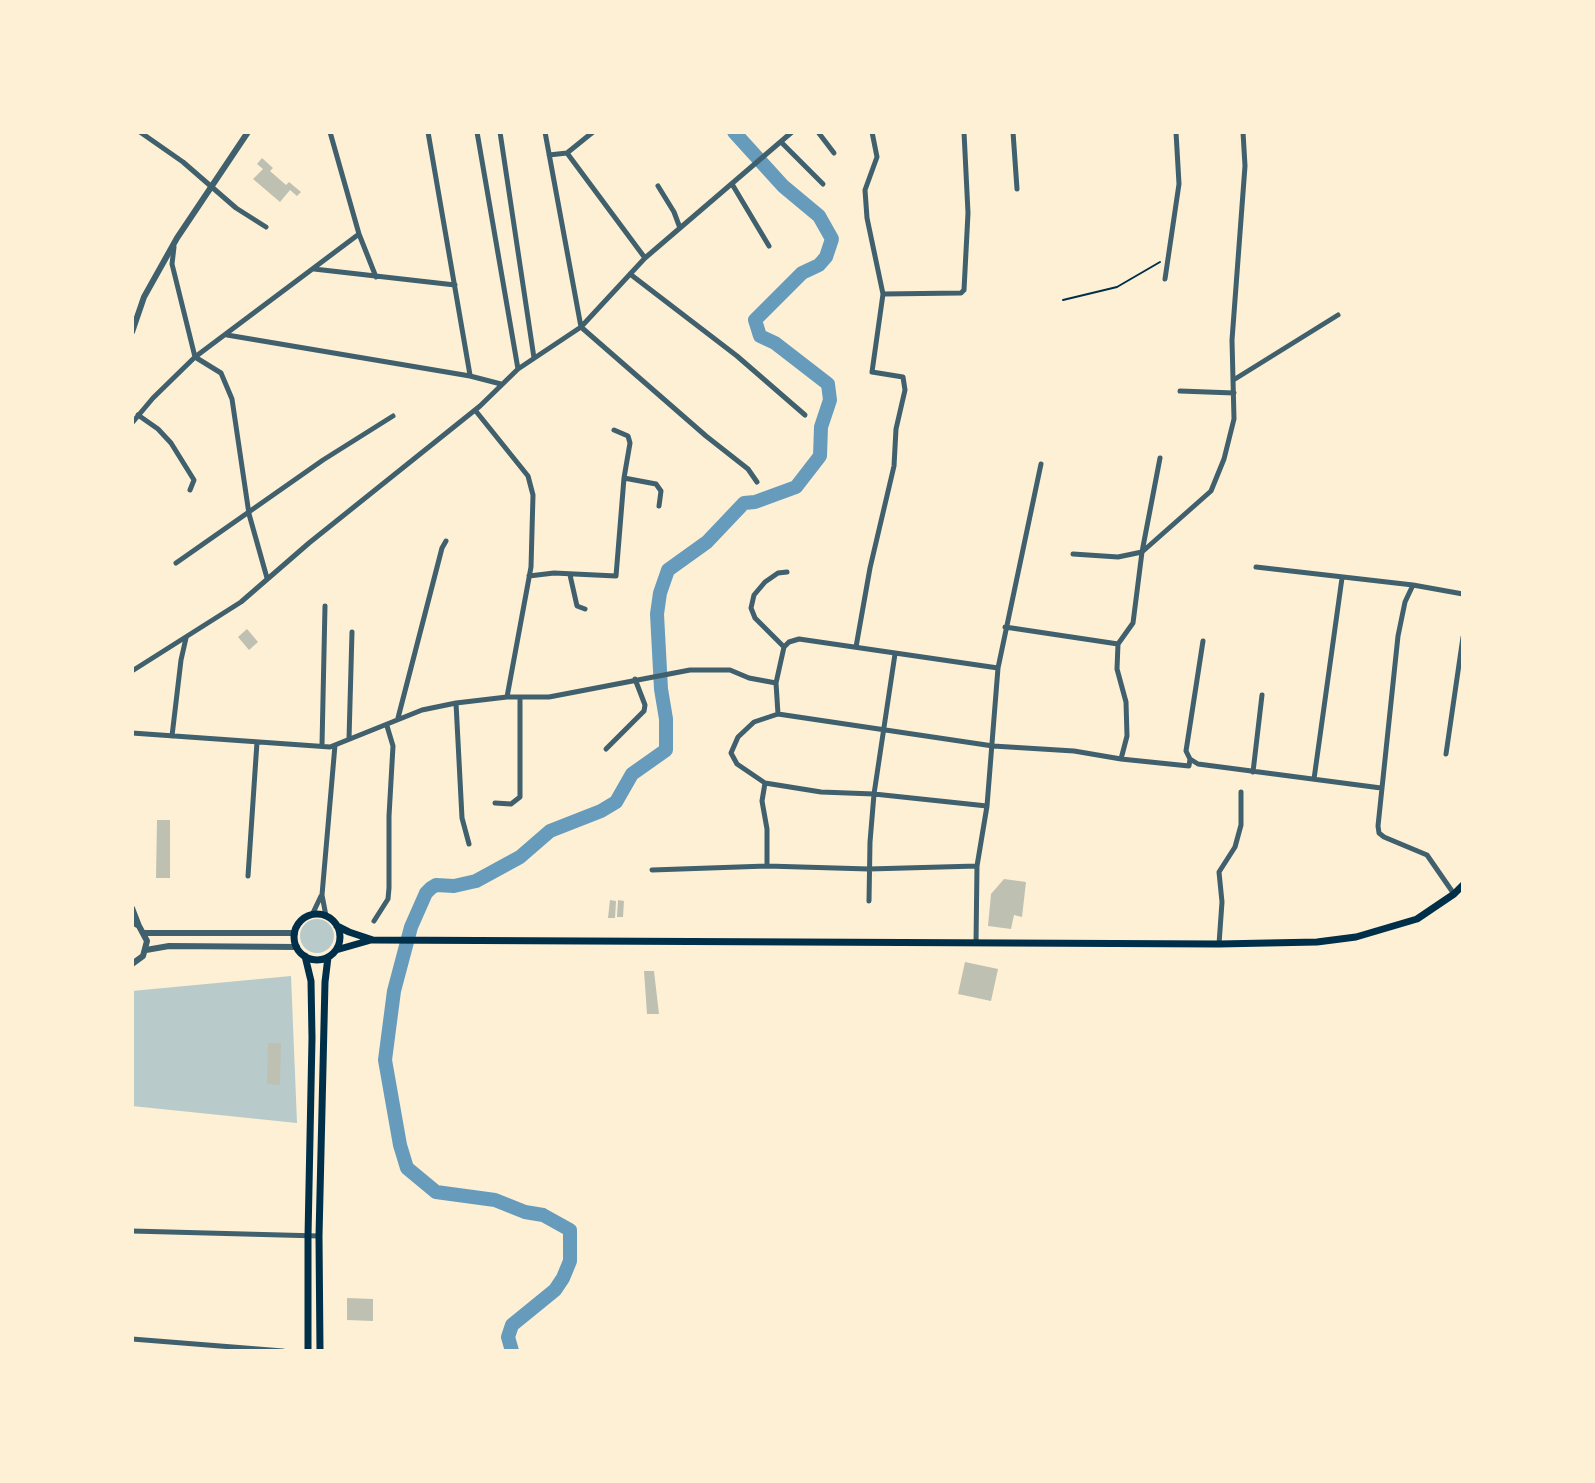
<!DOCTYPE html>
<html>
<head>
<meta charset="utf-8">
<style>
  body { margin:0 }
  #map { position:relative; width:1595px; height:1483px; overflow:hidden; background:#fdf0d5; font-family:"Asap Condensed",sans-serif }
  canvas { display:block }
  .frame { position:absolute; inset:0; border:134px solid #fdf0d5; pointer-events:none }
</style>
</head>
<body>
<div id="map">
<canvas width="1595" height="1483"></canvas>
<div class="frame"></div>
</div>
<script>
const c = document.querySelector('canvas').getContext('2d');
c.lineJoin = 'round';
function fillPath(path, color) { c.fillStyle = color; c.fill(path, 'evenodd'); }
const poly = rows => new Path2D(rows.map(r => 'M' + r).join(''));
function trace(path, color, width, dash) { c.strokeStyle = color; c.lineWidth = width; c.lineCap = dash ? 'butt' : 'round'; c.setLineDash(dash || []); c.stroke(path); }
const green = poly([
  '300 936a17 17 0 1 1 34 0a17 17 0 1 1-34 0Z',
  [291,976,297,1123,132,1106,132,991]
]);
const river = poly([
  [512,1351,508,1337,512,1325,555,1290,563,1278,570,1261,570,1230,543,1215,525,1212,495,1200,436,1192,407,1168,400,1145,385,1060,394,991,411,927,426,893,431,888,436,885,454,886,476,881,520,857,550,831,601,811,616,802,632,774,666,750,666,719,661,689,657,614,660,593,668,570,707,542,744,503,755,502,796,487,820,456,821,427,830,400,828,384,775,343,760,336,755,320,802,273,819,265,826,257,832,239,819,216,783,186,734,132]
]);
const building = poly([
  [262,158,273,168,270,171,286,185,289,182,301,192,297,196,290,190,280,202,253,179,263,169,257,164],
  [247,629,258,642,249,650,238,637],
  [157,820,170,820,170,878,156,878],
  [1004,879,1026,882,1022,917,1014,915,1011,929,988,926,991,894],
  [610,900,616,901,615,918,608,918],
  [618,900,624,901,623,917,617,917],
  [965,962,998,969,991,1001,958,994],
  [644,971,654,971,659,1014,647,1014],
  [268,1043,281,1043,280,1085,267,1084],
  [347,1298,373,1299,373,1321,347,1320]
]);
const path = poly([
  [1063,300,1117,287,1160,262]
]);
const minor = poly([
  [140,132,183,162,236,208,266,227],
  [330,132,359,234,376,277],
  [428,132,470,375],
  [477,132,518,369],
  [500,132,534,358],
  [545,132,581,327,706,436,748,469,757,482],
  [818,132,834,153],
  [1013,132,1017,189],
  [781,142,823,184],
  [567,153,593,132],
  [549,155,567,153,645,258],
  [732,184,769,246],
  [658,186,674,212,680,228],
  [174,247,172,264,195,357,221,373,232,399,249,514,267,578],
  [314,269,455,285],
  [630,274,737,356,805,415],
  [1165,279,1179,184,1176,132],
  [883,294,961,293,964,290,968,213,964,132],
  [227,335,470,376,501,384],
  [1235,379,1338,315],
  [1180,391,1234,393],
  [475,410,528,476,533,495,531,567,507,697],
  [138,415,158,429,171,443,194,480,190,490],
  [132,423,153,398,195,357,359,234],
  [614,430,628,436,630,443,624,478],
  [1142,552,1211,491,1224,459,1234,419,1232,340,1245,166,1243,132],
  [1073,554,1118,557,1142,552],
  [176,563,323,460,393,416],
  [1256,567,1413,585],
  [570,575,577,606,585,609],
  [529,576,554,573,616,576,624,478,656,484,661,491,659,506],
  [1005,627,1118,644],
  [1203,641,1186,751,1190,759,1198,764,1381,788],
  [1118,644,1133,623,1142,552,1160,458],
  [1118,644,1117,669,1126,702,1127,736,1121,759],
  [784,647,755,618,751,608,754,595,765,582,778,573,787,572],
  [856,647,870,568,894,466,896,429,905,390,903,377,872,372,883,294,867,218,865,190,877,157,872,132],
  [132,671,241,602,309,543,480,406,518,369,581,327,645,258,792,132],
  [456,703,462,818,469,844],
  [778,714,776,683,784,647,789,642,799,639,998,668],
  [398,718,442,548,446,541],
  [132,733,330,747,422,710,456,703,507,697,549,697,690,670,730,670,749,678,776,683],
  [172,736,181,660,186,638],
  [349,739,352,632],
  [322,745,325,606],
  [606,749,644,711,645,705,635,679],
  [1446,754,1463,637],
  [1253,772,1262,695],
  [1314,779,1342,578],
  [765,783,762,801,767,829,767,866],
  [495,803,511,804,520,797,520,698],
  [987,806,874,794,821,792,765,783,737,764,731,753,738,737,754,722,778,714,993,746,1074,751,1121,759,1189,766,1190,759],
  [652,870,767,866,869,869,977,866],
  [248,876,257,742],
  [1454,894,1427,855,1384,837,1379,833,1378,826,1398,636,1405,602,1413,585,1463,594],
  [869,901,870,842,874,794,895,654],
  [312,915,321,896],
  [326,916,322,895,335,745],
  [374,921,388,899,389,888,389,816,393,746,387,726],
  [976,943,977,866,987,806,998,668,1041,464],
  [1219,944,1222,902,1219,872,1235,847,1241,825,1241,792],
  [132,1231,319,1236],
  [132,1339,283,1351]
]);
const tertiary = poly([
  [132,332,144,297,177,238,248,132],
  [132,908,139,926],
  [132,922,139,926,147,941,143,956,132,964],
  [144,933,295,933],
  [146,950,169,946,297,947]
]);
const primary = poly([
  '294 937a23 23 0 1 1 46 0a23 23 0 1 1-46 0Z',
  [337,926,349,932,373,940,1219,944,1317,942,1356,937,1417,919,1454,894,1463,885],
  [336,950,371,940],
  [305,956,311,981,312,1038,308,1236,308,1351],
  [320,1351,319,1236,325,982,328,957]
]);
fillPath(green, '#b9caca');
trace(river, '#669bbc', 14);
fillPath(building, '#bec0b2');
trace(path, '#003049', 2);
trace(minor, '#3f606c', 5);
trace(tertiary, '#3f606c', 6);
trace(primary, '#003049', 7);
</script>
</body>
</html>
